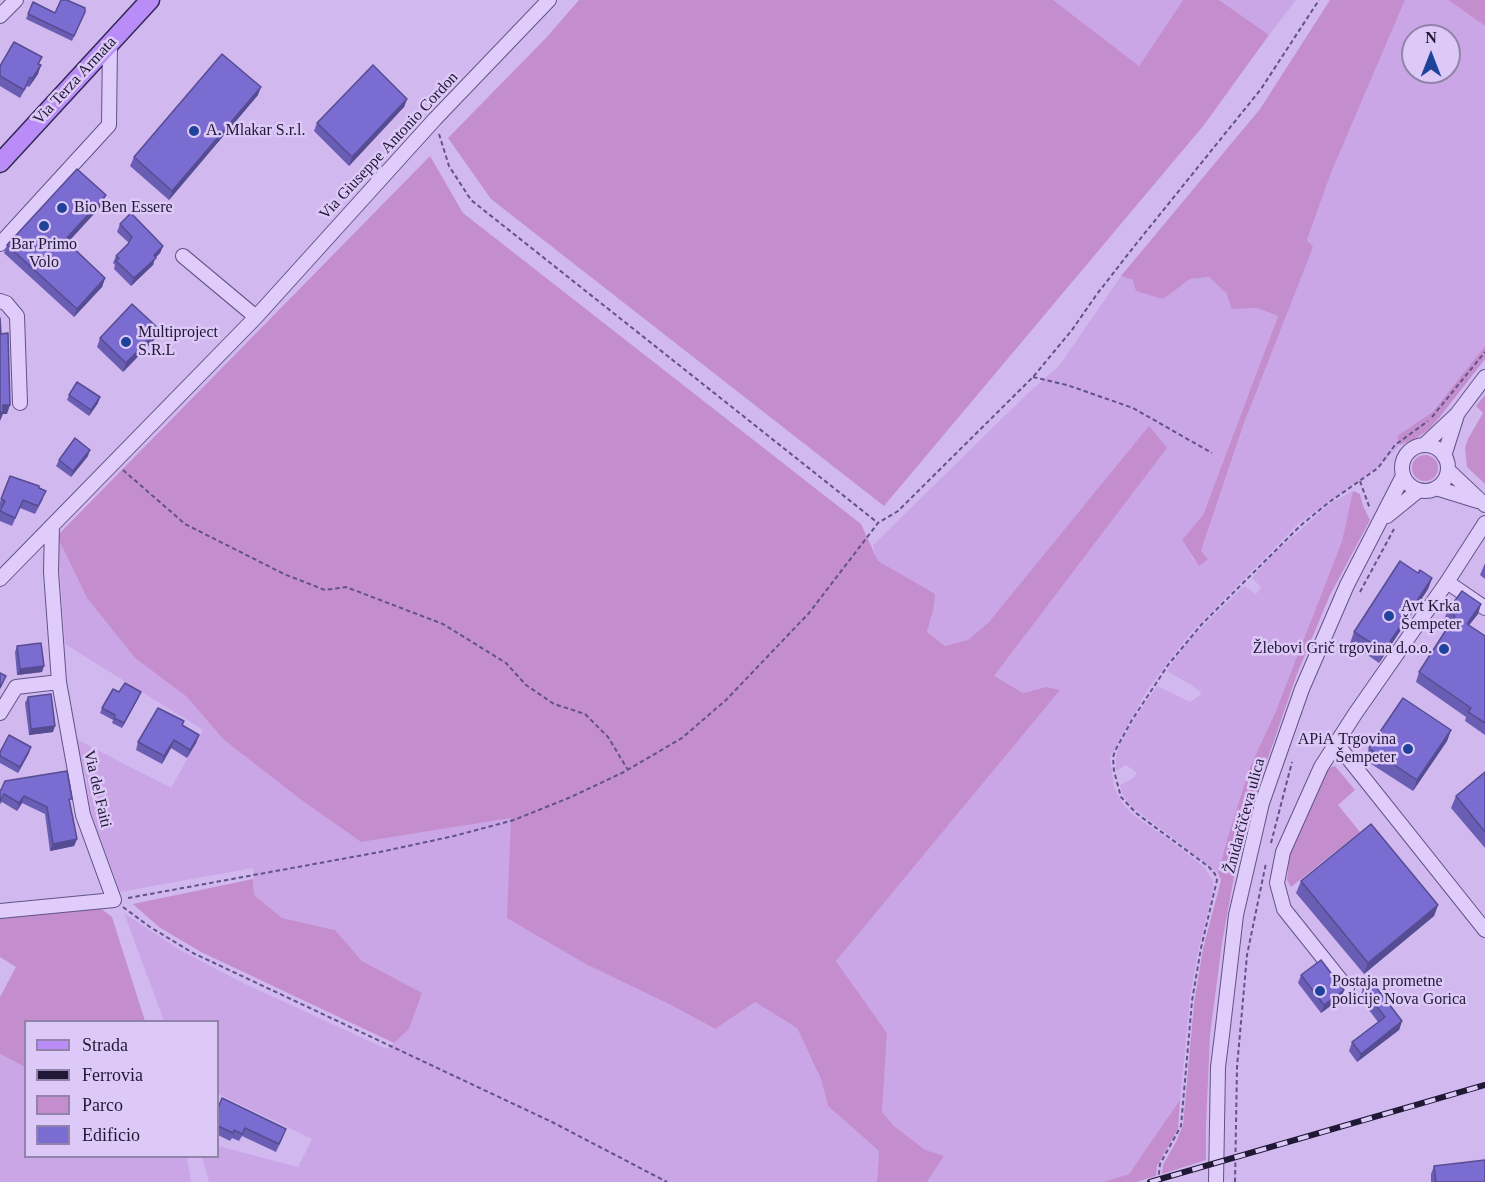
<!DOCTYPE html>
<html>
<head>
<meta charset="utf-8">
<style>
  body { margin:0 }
  #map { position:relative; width:1485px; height:1182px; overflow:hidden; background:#d1b9f0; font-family:Georgia,serif }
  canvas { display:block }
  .legend { position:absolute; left:24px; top:1020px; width:195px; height:138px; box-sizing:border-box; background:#ddc9f7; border:2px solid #9183a9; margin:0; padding:8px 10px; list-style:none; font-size:18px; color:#1f1935 }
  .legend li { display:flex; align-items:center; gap:12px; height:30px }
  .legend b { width:30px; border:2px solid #9183a9 }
  .north { position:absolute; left:1401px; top:24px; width:60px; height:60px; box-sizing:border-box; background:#ddc9f7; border:2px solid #9183a9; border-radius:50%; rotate:0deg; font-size:16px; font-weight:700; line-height:24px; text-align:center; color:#1f1935 }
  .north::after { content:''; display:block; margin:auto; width:21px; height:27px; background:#1f429a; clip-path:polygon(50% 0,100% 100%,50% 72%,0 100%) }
</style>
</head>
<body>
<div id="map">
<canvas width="1485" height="1182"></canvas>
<ul class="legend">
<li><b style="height:8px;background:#b98cf8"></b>Strada</li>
<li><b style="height:8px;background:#1f1935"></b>Ferrovia</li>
<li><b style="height:16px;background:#c48dce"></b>Parco</li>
<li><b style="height:16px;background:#7b6cd1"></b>Edificio</li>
</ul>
<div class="north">N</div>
</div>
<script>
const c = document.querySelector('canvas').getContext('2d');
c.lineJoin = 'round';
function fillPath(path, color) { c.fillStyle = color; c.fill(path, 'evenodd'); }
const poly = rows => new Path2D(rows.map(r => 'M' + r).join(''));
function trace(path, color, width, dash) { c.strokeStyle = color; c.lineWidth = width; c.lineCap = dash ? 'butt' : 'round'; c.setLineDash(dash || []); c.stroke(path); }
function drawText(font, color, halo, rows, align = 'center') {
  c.font = font + ' Georgia,serif'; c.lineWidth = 5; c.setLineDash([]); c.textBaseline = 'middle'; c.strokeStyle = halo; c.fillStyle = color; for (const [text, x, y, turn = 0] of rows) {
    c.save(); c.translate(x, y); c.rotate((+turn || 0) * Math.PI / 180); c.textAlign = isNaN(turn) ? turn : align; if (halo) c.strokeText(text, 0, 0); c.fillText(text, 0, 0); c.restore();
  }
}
const farmland = poly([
  [1052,0,1183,0,1139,66],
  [1219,0,1296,0,1269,35],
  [1405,0,1448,0,1485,26,1485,346,1431,412,1397,436,1400,445,1379,466,1299,523,1189,635,1148,689,1110,757,1114,787,1123,804,1133,815,1167,838,1204,867,1213,880,1213,892,1198,951,1190,998,1180,1101,1129,1174,1103,1182,927,1182,944,1156,925,1151,914,1143,894,1126,882,1112,887,1033,836,961,1059,691,1046,687,1023,693,993,676,1167,448,989,622,968,640,945,646,927,632,933,611,900,575,877,561,873,545,1028,393,1059,366,1121,276,1133,280,1163,298,1190,279,1209,277,1226,293,1232,309,1257,308,1278,316,1203,515,1182,540,1194,560,1208,559,1201,552,1261,375,1313,247,1307,240,1331,173],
  [1413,36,1449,36,1449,72,1413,72],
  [1353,491,1342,541,1275,713,1250,767,1218,873,1131,806,1123,796,1120,785,1132,779,1137,773,1126,765,1116,771,1116,758,1119,746,1137,715,1157,686,1190,702,1200,695,1201,692,1193,686,1167,671,1175,659,1192,637,1244,586,1256,594,1261,587,1252,578,1275,552,1331,503],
  [57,536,87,598,135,658,187,697,223,739,300,799,361,842,511,818,673,1006,714,1029,755,1002,797,1028,821,1079,828,1106,879,1151,877,1182,209,1182,202,1157,218,1156,218,1146,298,1167,312,1139,218,1094,218,1022,164,1021,124,913,180,950,245,984,387,1049,409,1029,421,993,362,961,335,930,282,918,254,895,253,868,120,892,90,811,86,780,76,739,171,788,203,730,65,644],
  [0,1054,25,1067,26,1156,187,1157,191,1182,0,1182]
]);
const green = poly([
  [579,0,1053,0,1139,66,1183,0,1219,0,1269,35,1204,125,884,506,491,199,448,138,545,39],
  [1330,0,1405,0,1331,173,1307,240,1313,247,1246,418,1201,551,1208,559,1199,566,1182,540,1203,515,1278,316,1257,308,1232,309,1226,293,1209,277,1190,279,1163,299,1136,291,1133,280,1121,276,1260,109],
  [1448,0,1485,0,1485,26],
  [430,156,463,213,861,524,878,561,935,594,933,611,927,632,945,646,968,640,989,622,1149,426,1167,448,994,676,1023,693,1046,687,1060,690,836,961,887,1033,882,1112,894,1126,925,1150,944,1156,927,1182,877,1182,879,1151,828,1106,821,1079,797,1028,755,1002,715,1029,673,1006,584,963,507,918,511,818,361,842,300,799,223,739,187,697,135,658,87,598,57,536],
  [1485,346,1485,359,1439,418,1428,430,1415,439,1400,445,1397,436,1432,412],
  [1485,395,1485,484,1467,467,1465,448,1468,439,1483,413,1476,406],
  '1412 468a13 13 0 1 1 26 0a13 13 0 1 1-26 0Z',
  [1353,491,1360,494,1363,506,1370,520,1330,595,1297,674,1259,784,1235,871,1222,943,1210,1035,1206,1126,1206,1160,1162,1174,1163,1165,1177,1140,1183,1125,1194,1004,1203,949,1221,880,1218,873,1227,840,1250,767,1275,713,1342,541],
  [1335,766,1355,790,1338,805,1360,832,1291,887,1287,880,1290,850,1326,769],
  [253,879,254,895,282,918,335,930,362,961,422,993,409,1029,394,1043,201,952,159,927,133,904],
  [99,907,112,917,145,1021,26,1022,25,1067,0,1054,0,997,16,967,0,957,0,917],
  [1180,1100,1178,1129,1157,1166,1156,1176,1136,1182,1103,1182,1129,1174]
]);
const path = poly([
  [439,134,449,166,471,200,878,523],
  [1033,377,1067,385,1133,408,1212,453],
  [1432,417,1485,352],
  [123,470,185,524,284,574,325,590,346,587,443,624,506,663,526,685,554,704,585,714,608,737,628,770],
  [1360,481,1370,509],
  [1360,592,1394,529],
  [1271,843,1292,762],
  [128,898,380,852,454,836,514,820,571,797,624,772,682,738,726,700,809,613,878,523,898,511,1033,377,1072,330,1097,294,1136,244,1261,89,1319,0],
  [123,907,150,927,193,953,552,1122,667,1182],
  [1158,1182,1160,1164,1181,1126,1192,1001,1201,948,1217,880,1215,874,1209,867,1136,813,1121,797,1114,771,1113,757,1116,749,1132,720,1168,665,1201,625,1300,526,1328,503,1378,468,1395,445,1428,421],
  [1235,1182,1237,1067,1247,955,1266,863]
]);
const minor = poly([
  [0,16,16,0],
  [0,244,109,125,110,44],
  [183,256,256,317],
  [0,301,6,303,17,316,20,403],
  '1402 468a23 23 0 1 1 46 0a23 23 0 1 1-46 0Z',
  [1424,445,1457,414,1485,377],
  [1444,456,1457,415],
  [1448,470,1485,505],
  [1436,488,1478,501],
  [1387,516,1419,490],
  [0,579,256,317,435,119,549,0],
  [1447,582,1485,608],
  [0,713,16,687,59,682],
  [1336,743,1485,930],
  [0,911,114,900,83,815,59,682,51,572,52,526],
  [1347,988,1284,909,1277,883,1283,852,1321,767,1355,714,1447,582,1485,523],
  [1216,1182,1218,1067,1222,1035,1236,915,1262,803,1302,689,1347,585,1403,476]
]);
const major = poly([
  [0,163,150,0]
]);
const rail = poly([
  [1150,1182,1485,1085]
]);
const wall = poly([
  [33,2,55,13,85,12,72,41,26,19],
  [42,57,39,64,38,74,29,87,27,86,20,98,0,86,0,66],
  [258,95,169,200,130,166,134,157],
  [407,99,404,107,349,166,314,131,317,123],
  [103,204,67,243,105,278,102,287,74,317,4,253,7,245],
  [120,224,163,246,160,253,155,258,153,265,131,286,114,269,115,265,113,263,116,256,129,243,117,232],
  [159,329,156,338,123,372,97,347,100,338],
  [69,395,98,403,89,416,67,400],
  [88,456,71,477,56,466,59,460],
  [10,476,39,488,43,499,35,514,20,508,12,526,0,521,0,511,1,508,0,508,0,502],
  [1485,563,1485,579,1480,575],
  [1418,573,1432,578,1428,589,1379,663,1350,643,1354,632],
  [1481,604,1478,614,1469,625,1485,636,1485,735,1465,721,1466,717,1416,682,1419,672,1450,624,1444,619,1448,610],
  [17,646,42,672,17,675,15,652],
  [119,692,139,697,122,728,112,723,113,720,100,713,102,708],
  [28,697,53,732,29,735,25,703],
  [184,721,182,725,199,735,196,743,187,758,171,748,162,764,136,750,138,742],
  [1451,730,1447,741,1413,791,1365,760,1369,748],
  [0,752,29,753,18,773,0,763],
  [1485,772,1485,848,1451,808,1456,796],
  [0,790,70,804,77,839,74,846,50,851,45,814,22,803,17,811,2,802,0,804],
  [1301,881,1438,905,1434,916,1364,974,1296,893],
  [1301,975,1344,990,1341,998,1321,1013,1298,983],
  [1363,989,1402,1021,1399,1030,1357,1062,1349,1051,1352,1042,1378,1022,1360,998],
  [218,1108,283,1137,276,1152,242,1136,239,1141,232,1138,230,1141,218,1135],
  [1434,1166,1485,1182,1431,1182,1431,1174]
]);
const shadedWall = poly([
  [41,65,38,74,29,87,32,79],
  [261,87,258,95,169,200,172,191],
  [407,99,404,107,349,166,352,157],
  [106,195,103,204,62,249,65,240],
  [163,246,160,253,155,258,153,265,131,286,134,278],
  [105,278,102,287,74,317,77,309],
  [159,329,156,338,123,372,126,363],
  [100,397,98,403,89,416,91,410],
  [3,405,10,405,7,414,3,414,0,421,0,412],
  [90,450,88,456,71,477,73,471],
  [1432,578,1428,589,1379,663,1384,651],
  [1481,604,1478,614,1463,633,1467,624],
  [44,666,42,672,17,675,20,669],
  [141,692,139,697,122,728,124,723],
  [55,726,53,732,29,735,31,729],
  [1451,730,1447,741,1413,791,1417,780],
  [199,735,196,743,187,758,190,750],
  [174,740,171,748,162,764,164,756],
  [31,747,29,753,18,773,20,767],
  [24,796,22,803,17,811,19,803],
  [77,839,74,846,50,851,53,844],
  [1438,905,1434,916,1364,974,1368,963],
  [1344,990,1341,998,1321,1013,1324,1005],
  [1402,1021,1399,1030,1357,1062,1361,1054]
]);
const building = poly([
  [61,0,67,0,85,8,85,12,74,36,28,14,33,2,55,13,61,0],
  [14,42,42,57,38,64,41,65,32,79,30,77,24,90,0,76,0,66,14,42],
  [222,54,261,87,172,191,134,157,222,54],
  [373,65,407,99,352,157,317,123,373,65],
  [77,169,106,195,65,240,105,278,77,309,7,245,77,169],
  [131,213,163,246,154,255,156,258,134,278,116,261,119,258,116,256,128,244,132,237,120,224,131,213],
  [132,304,159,329,126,363,100,338,132,304],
  [0,318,1,334,8,333,10,405,3,405,3,412,0,412,0,318],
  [77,382,100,397,91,410,69,395,77,382],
  [75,438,90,450,73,471,59,460,75,438],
  [10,476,39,486,39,488,46,491,38,506,23,500,15,518,0,511,5,501,1,499,10,476],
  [1400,561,1418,573,1420,570,1432,578,1384,651,1354,632,1400,561],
  [1462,591,1481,604,1467,624,1485,636,1485,723,1468,712,1471,708,1419,672,1455,616,1448,610,1462,591],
  [41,643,44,666,20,669,17,646,41,643],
  [0,673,6,676,0,688,0,673],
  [125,683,141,692,124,723,114,718,115,715,102,708,113,689,119,692,125,683],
  [51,694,55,726,31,729,28,697,51,694],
  [1403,698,1451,730,1417,780,1369,748,1403,698],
  [158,708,184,721,182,725,199,735,190,750,174,740,164,756,138,742,158,708],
  [9,735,31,747,20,767,0,756,0,752,9,735],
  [67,771,72,799,69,799,77,839,53,844,47,807,24,796,19,803,4,794,0,801,0,790,1,790,5,781,67,771],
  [1485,772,1485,832,1456,796,1485,772],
  [1371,824,1438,905,1368,963,1301,881,1371,824],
  [1321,960,1344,990,1324,1005,1301,975,1321,960],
  [1372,982,1402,1021,1361,1054,1352,1042,1385,1017,1363,989,1372,982],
  [222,1098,286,1129,279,1144,245,1128,242,1134,234,1130,233,1133,218,1126,218,1108,222,1098],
  [1485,1160,1485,1182,1436,1182,1434,1166,1485,1160]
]);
const markers = [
  [194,131,6,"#1f429a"],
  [62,208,6,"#1f429a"],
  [44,226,6,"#1f429a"],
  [126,342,6,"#1f429a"],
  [1389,616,6,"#1f429a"],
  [1444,649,6,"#1f429a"],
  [1408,749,6,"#1f429a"],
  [1320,991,6,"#1f429a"]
];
const streetNames = [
  ["Via Terza Armata",75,81,-47],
  ["Via Giuseppe Antonio Cordon",389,146,-47],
  ["Via del Faiti",97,789,77],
  ["Žnidarčičeva ulica",1245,816,-75]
];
const poiNames = [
  ["A. Mlakar S.r.l.",206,131],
  ["Bio Ben Essere",74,208],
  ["Bar Primo",44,245,"center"],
  ["Volo",44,263,"center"],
  ["Multiproject",138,333],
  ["S.R.L",138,351],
  ["Avt Krka",1401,607],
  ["Šempeter",1401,625],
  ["Žlebovi Grič trgovina d.o.o.",1432,649,"right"],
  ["APiA Trgovina",1396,740,"right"],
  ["Šempeter",1396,758,"right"],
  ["Postaja prometne",1332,982],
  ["policije Nova Gorica",1332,1000]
];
fillPath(farmland, '#caa6e6');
fillPath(green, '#c48dce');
trace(minor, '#615387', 16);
trace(major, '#312854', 21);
trace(path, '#615387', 2, [4.5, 3]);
trace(minor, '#e0ccfb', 14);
trace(major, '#b98cf8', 18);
trace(rail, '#1f1935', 6);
trace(rail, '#ddc9f7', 4, [11]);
fillPath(wall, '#6a5db4');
fillPath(shadedWall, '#564c92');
fillPath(building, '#7b6cd1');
trace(building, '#564c92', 1.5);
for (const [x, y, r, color] of markers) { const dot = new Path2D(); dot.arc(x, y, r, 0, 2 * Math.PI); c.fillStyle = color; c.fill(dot); trace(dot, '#ddc9f7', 2); }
drawText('16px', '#1f1935', '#ddc9f7', streetNames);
drawText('16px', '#1f1935', '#ddc9f7', poiNames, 'left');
</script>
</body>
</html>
